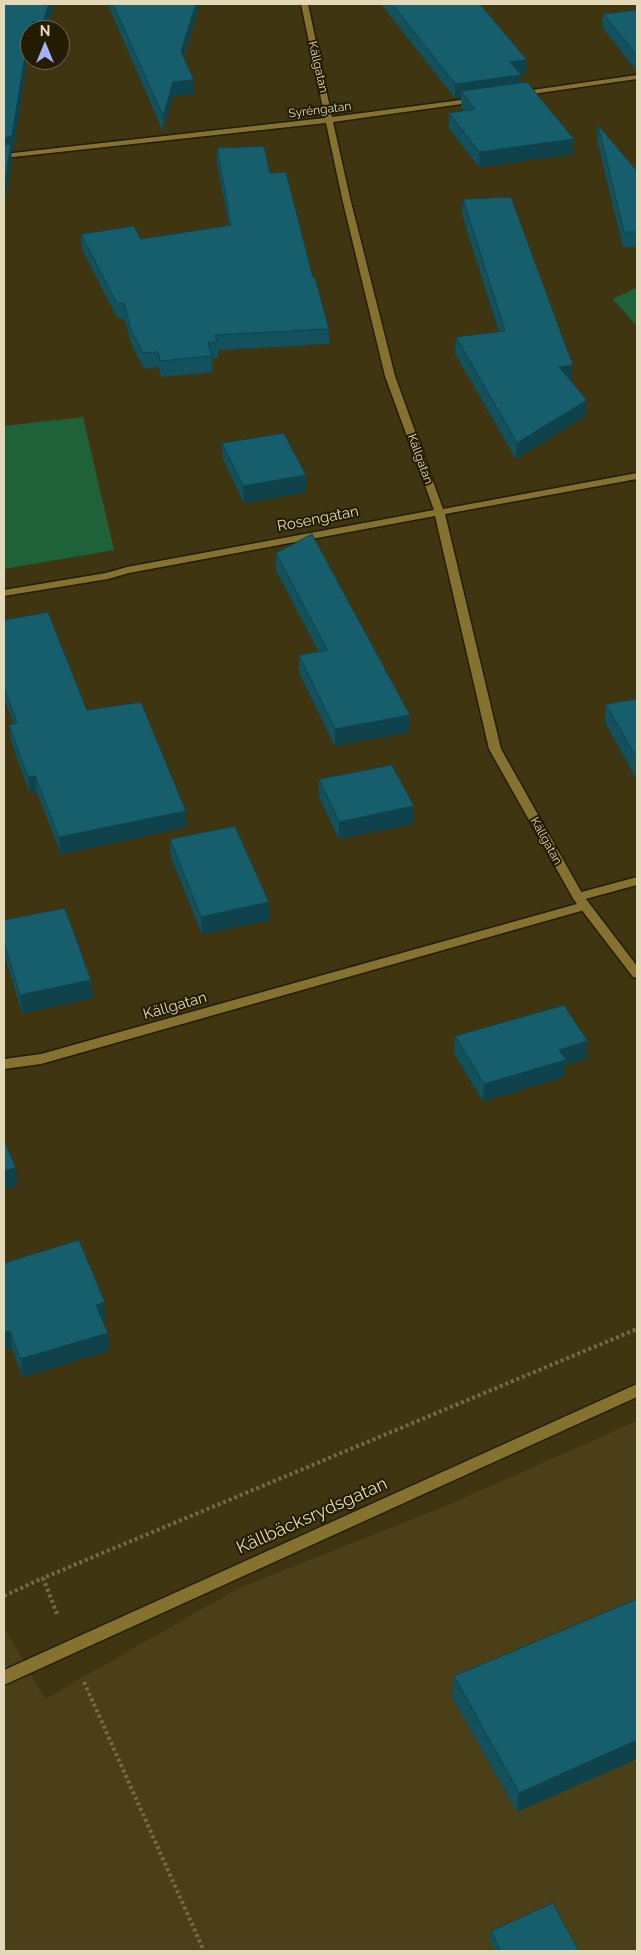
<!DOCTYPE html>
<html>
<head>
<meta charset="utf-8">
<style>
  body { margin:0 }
  #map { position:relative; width:641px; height:1955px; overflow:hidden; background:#3f3511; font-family:Raleway,sans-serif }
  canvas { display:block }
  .frame { position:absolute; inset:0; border:5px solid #e3d9b8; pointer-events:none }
  .north { position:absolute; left:20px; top:20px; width:50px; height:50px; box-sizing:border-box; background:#241c01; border:1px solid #70684a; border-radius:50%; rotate:0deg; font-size:14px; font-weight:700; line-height:20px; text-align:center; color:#e3d9b8 }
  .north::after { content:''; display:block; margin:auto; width:18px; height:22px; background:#a1b3fd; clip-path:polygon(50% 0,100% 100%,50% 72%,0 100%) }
</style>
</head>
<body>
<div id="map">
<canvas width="641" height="1955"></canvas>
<div class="frame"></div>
<div class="north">N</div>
</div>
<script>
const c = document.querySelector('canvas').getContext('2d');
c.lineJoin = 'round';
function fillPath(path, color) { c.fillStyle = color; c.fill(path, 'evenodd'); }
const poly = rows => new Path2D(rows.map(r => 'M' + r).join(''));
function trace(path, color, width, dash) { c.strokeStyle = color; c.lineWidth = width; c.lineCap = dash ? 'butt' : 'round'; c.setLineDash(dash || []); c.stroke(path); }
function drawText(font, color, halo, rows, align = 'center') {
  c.font = font + ' Raleway,sans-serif'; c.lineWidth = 4; c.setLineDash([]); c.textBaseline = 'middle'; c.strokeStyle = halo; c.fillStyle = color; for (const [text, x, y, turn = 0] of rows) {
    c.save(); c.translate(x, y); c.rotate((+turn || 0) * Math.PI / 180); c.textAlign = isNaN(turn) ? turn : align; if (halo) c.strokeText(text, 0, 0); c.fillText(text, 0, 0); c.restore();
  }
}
const built = poly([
  [637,1421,637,1951,4,1951,4,1627,45,1699,239,1588,448,1505]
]);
const green = poly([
  [633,289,637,289,637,326,613,299],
  [83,417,114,550,4,569,4,426]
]);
const path = poly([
  [4,1596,43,1578],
  [57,1614,43,1578,637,1329],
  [84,1682,204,1951]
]);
const service = poly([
  [637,877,637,885,578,901,572,897,574,894,637,877],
  [584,902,588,903,590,906,588,909,41,1064,4,1069,4,1059,41,1054,584,902]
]);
const minor = poly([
  [301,4,308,4,332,117,476,98,480,100,476,102,333,122,350,198,395,376,443,509,637,473,637,479,445,514,501,749,583,895,637,966,637,978,633,977,574,900,489,749,435,516,129,573,108,579,4,596,4,590,106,573,127,567,434,510,385,376,342,198,326,123,4,158,4,154,325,118,301,4],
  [637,75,637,79,518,96,514,94,518,92,637,75],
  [637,1384,637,1397,4,1685,4,1670,637,1384]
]);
const wall = poly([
  [4,4,55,4,45,30,30,30,30,44,13,151,11,152,12,159,4,212],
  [109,4,199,4,199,8,184,57,195,94,173,96,163,131,109,7],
  [381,4,480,4,527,60,526,74,520,75,520,83,573,154,479,167,449,128,449,113,464,111,461,106,461,97,455,98],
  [637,10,637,71,602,27,603,14],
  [598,125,637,171,637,247,623,247,597,139],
  [217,148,270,173,313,277,329,329,329,344,218,350,218,358,212,358,213,372,161,377,159,367,144,369,132,345,124,318,118,319,82,249,81,234,141,239,229,225,217,163],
  [463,199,571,381,570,381,586,416,516,459,455,353,456,337,499,332,462,214],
  [222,443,306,492,244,503,223,459],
  [276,553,409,732,335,746,299,672,299,655,319,652,276,570],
  [4,620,87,710,187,827,61,854,37,792,30,793,11,741,9,725,14,724,4,698],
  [637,699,637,780,605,722,606,704],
  [319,779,413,824,339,839,319,797],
  [170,839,269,902,270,920,202,934,171,857],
  [4,920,93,998,22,1013,4,953],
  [455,1036,588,1041,586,1059,565,1065,564,1077,483,1101,454,1053],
  [4,1263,106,1320,102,1321,110,1350,23,1377,12,1348,4,1350],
  [637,1599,517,1812,452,1696,454,1676],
  [491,1931,579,1951,496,1951,490,1940]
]);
const shadedWall = poly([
  [49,4,55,4,45,30,43,30,42,23],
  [196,4,199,4,199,8,181,65,181,51],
  [29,30,30,44,13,151,11,152,12,159,4,212,4,139],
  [527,60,526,74,509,76,510,62],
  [521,75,520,89,461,91,461,97,455,98,455,84],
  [194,80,195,94,173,96,163,131,163,116,173,82],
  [574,139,573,154,479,167,479,152],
  [573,365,571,381,557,383,559,367],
  [587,400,586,416,516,459,517,443],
  [306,475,306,492,244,503,243,486],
  [410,715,409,732,335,746,335,729],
  [35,776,37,792,30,793,28,777],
  [414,806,413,824,339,839,339,822],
  [186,811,187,827,61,854,59,837],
  [269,902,270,920,202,934,201,917],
  [91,980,93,998,22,1013,20,995],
  [588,1041,586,1059,565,1065,564,1077,483,1101,484,1084,559,1050],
  [16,1168,18,1186,4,1189,4,1171],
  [105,1302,106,1320,98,1322,96,1305],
  [10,1331,12,1348,4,1350,4,1332],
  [108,1333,110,1350,23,1377,20,1359],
  [637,1740,637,1759,517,1812,519,1793]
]);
const building = poly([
  [4,4,49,4,42,23,32,22,32,30,29,30,12,136,4,139,4,4],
  [113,4,196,4,181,51,194,80,173,82,163,116,113,4],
  [392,4,480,4,527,60,510,62,521,75,455,84,392,4],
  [637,10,637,55,603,14,637,10],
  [527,82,574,139,479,152,449,113,475,109,461,91,527,82],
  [598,125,637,171,637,232,624,232,598,125],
  [11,144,4,188,4,145,11,144],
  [264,146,270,173,286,172,313,277,315,277,329,329,215,335,217,342,208,343,212,356,160,361,158,352,143,353,131,330,124,303,117,304,81,234,134,226,141,239,231,225,217,148,264,146],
  [511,197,573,365,559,367,587,400,517,443,456,337,505,331,463,199,511,197],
  [284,433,306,475,243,486,222,443,284,433],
  [312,534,410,715,335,729,299,655,327,650,276,553,312,534],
  [48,612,87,710,141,702,186,811,59,837,35,776,28,777,9,725,17,723,4,687,4,620,48,612],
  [637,699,637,759,606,704,637,699],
  [392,765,414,806,339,822,319,779,392,765],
  [235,826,269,902,201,917,170,839,235,826],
  [65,908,91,980,20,995,4,943,4,920,65,908],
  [564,1005,588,1041,559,1050,566,1060,484,1084,455,1036,564,1005],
  [4,1140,16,1168,4,1171,4,1140],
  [79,1240,105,1302,96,1305,108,1333,20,1359,10,1331,4,1332,4,1263,79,1240],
  [637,1599,637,1740,519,1793,454,1676,637,1599],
  [553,1903,579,1951,497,1951,500,1949,491,1931,553,1903]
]);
const farStreetnames = [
  ["Källgatan",318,67,77],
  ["Syréngatan",320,110,-7],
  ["Källgatan",420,459,70],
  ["Källgatan",546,841,61]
];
const streetNames = [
  ["Rosengatan",318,519,-11],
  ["Källgatan",175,1006,-16]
];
const nearStreetnames = [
  ["Källbäcksrydsgatan",312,1516,-24]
];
fillPath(built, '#4a3f16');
fillPath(green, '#1f623a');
trace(service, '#231d07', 3);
trace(minor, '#231d07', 3);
trace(path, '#746a47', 4, [3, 3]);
fillPath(service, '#85722e');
fillPath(minor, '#85722e');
fillPath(wall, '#13515c');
fillPath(shadedWall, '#0f424b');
fillPath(building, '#165e6b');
trace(building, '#0f424b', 1);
drawText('12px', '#e3d9b8', '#241c01', farStreetnames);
drawText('15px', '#e3d9b8', '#241c01', streetNames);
drawText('18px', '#e3d9b8', '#241c01', nearStreetnames);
</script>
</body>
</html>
